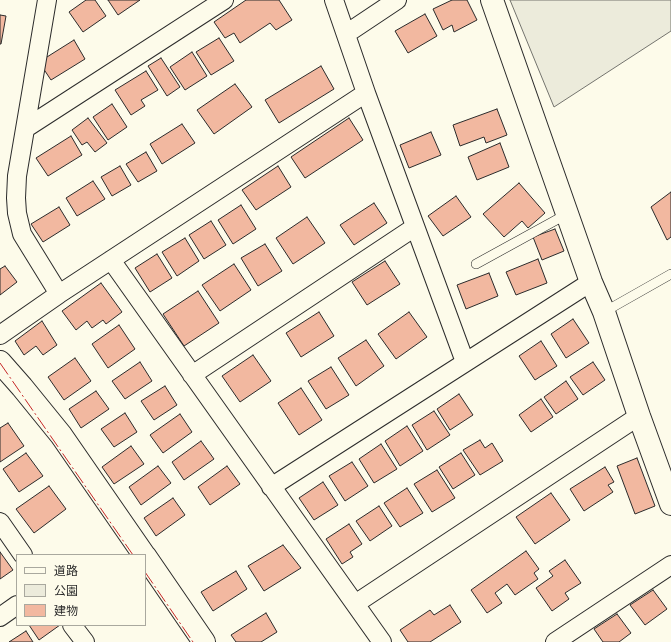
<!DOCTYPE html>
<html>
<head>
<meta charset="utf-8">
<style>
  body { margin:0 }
  #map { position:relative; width:671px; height:642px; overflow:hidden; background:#fdfbea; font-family:"Sofia Sans Condensed","Noto Sans JP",sans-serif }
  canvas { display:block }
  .legend { position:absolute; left:16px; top:554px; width:130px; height:72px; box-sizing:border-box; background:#fdfbea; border:1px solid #a9a89e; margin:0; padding:5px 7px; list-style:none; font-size:12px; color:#2b2b2b }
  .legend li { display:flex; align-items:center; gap:8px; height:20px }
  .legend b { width:20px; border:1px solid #a9a89e }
</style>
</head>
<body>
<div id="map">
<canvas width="671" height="642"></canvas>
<ul class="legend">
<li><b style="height:5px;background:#fdfbea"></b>道路</li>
<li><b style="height:11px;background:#ecebdb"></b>公園</li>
<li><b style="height:11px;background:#f2b8a0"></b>建物</li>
</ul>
</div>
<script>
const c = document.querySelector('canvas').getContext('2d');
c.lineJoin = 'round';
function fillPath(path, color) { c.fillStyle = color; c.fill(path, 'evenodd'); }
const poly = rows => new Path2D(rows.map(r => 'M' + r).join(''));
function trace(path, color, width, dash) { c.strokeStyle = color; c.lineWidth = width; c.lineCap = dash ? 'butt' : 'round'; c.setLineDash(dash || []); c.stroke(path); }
const green = poly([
  [510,0,671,0,671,31,554,107,510,0]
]);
const building = poly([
  [86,0,95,0,106,16,83,32,69,12,86,0],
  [108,0,140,0,118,15,108,0],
  [246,0,279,0,292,20,276,30,270,23,240,43,234,33,225,38,214,22,246,0],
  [452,0,467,0,477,20,454,32,452,25,443,30,433,9,452,0],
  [425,14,437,36,408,53,395,31,425,14],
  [0,15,6,16,1,44,0,44,0,15],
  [219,38,234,61,211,75,196,52,219,38],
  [74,40,85,59,51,80,39,62,74,40],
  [192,52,207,76,185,90,170,67,192,52],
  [161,58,180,87,167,96,148,66,161,58],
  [321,66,334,89,279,123,265,100,321,66],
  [146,71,158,90,141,100,145,106,131,115,115,90,146,71],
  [235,84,252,107,214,134,197,110,235,84],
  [112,104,127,127,108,140,93,117,112,104],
  [497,109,507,135,486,143,484,137,460,146,453,125,497,109],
  [88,118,107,143,95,152,87,142,82,145,72,130,88,118],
  [349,118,363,140,305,178,291,157,349,118],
  [182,124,195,143,162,164,150,144,182,124],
  [431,132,441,155,409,168,400,145,431,132],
  [71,136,82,155,48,176,36,158,71,136],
  [500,143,509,167,477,180,468,157,500,143],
  [146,152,157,171,138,182,126,164,146,152],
  [120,166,131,185,112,196,101,177,120,166],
  [278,166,291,187,256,210,242,190,278,166],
  [93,181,105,199,77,216,66,198,93,181],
  [519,183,545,213,528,228,522,221,504,237,483,214,519,183],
  [671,192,671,237,667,240,651,207,671,192],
  [456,196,471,217,443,236,428,216,456,196],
  [374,203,387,223,354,245,340,225,374,203],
  [241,205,256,229,233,244,218,220,241,205],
  [59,207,70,225,43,242,31,224,59,207],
  [307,217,325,243,293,264,276,238,307,217],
  [211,221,226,245,204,259,189,235,211,221],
  [555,229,564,251,542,260,533,237,555,229],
  [185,238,199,261,177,276,162,252,185,238],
  [265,244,282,271,258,286,241,258,265,244],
  [157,254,172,278,150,292,135,268,157,254],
  [538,259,547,283,516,295,506,272,538,259],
  [385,261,400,284,367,305,352,282,385,261],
  [234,264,251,290,220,311,202,285,234,264],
  [5,266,17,282,0,295,0,269,5,266],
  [489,273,498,296,466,309,457,285,489,273],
  [101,283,122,312,106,324,103,320,92,328,87,321,76,330,62,311,101,283],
  [198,291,219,323,184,346,163,314,198,291],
  [319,312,334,336,301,357,286,333,319,312],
  [409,312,427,337,396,359,378,334,409,312],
  [573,319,589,343,566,358,551,334,573,319],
  [42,321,57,345,43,355,36,346,24,355,15,341,42,321],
  [119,325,135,349,108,368,92,344,119,325],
  [366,340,384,366,356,386,338,358,366,340],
  [541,341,557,366,535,380,519,356,541,341],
  [253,355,271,381,240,402,222,376,253,355],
  [75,358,91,381,64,400,48,377,75,358],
  [140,362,152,381,125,399,112,381,140,362],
  [593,362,605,380,583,395,570,377,593,362],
  [331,367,349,395,326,409,308,381,331,367],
  [566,381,578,399,556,414,544,397,566,381],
  [165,386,177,405,154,420,141,401,165,386],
  [301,388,322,420,299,435,278,403,301,388],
  [96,391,109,409,81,428,69,409,96,391],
  [459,394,473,415,450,430,437,409,459,394],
  [541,399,553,417,531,432,519,415,541,399],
  [434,411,450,435,427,450,412,425,434,411],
  [125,413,137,432,114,447,101,429,125,413],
  [180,414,192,432,163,453,150,435,180,414],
  [8,423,24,446,0,462,0,428,8,423],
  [407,426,423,451,400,466,385,441,407,426],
  [480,440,485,448,492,443,503,461,480,475,463,450,480,440],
  [201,441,214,459,184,480,172,462,201,441],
  [381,444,397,469,374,483,359,459,381,444],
  [131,446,144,464,114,484,102,467,131,446],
  [26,453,43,476,19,492,3,469,26,453],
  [461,453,475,475,453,489,439,467,461,453],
  [637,458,655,506,635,514,617,466,637,458],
  [352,462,368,486,345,501,329,476,352,462],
  [158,466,171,483,141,505,129,487,158,466],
  [227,466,240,484,210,505,198,487,227,466],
  [605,467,614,482,608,485,613,492,584,511,570,489,605,467],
  [437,470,455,498,432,512,414,484,437,470],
  [323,482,338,505,314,520,299,498,323,482],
  [49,486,66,509,34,533,16,509,49,486],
  [407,488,423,513,400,527,384,503,407,488],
  [551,493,570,520,535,544,516,517,551,493],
  [173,498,185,515,156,536,144,518,173,498],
  [379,506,392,526,370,541,356,521,379,506],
  [349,524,362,544,350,552,353,557,342,564,326,539,349,524],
  [283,545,301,568,264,591,248,566,283,545],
  [526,551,539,569,534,573,538,579,515,595,507,584,495,593,502,603,487,613,471,590,526,551],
  [0,552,13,570,0,579,0,552],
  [565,560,581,583,565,593,569,599,552,611,536,588,553,576,549,571,565,560],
  [236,571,247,589,213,611,201,592,236,571],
  [653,590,667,609,645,625,630,605,653,590],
  [450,605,461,622,430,642,408,642,400,630,430,610,434,615,450,605],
  [266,613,277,632,261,642,236,642,231,635,266,613],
  [617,614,631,633,619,642,603,642,594,629,617,614],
  [29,625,60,625,39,640,29,625],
  [26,631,33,642,9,642,26,631]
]);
const lane = poly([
  [476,264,567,214],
  [604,312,671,274]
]);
const street = poly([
  [47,0,17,176,16,198,17,213,22,234,59,294],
  [346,34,397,0],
  [366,93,465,362],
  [26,128,224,0],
  [111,260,382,642],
  [0,335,59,294,366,93,334,0],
  [192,375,415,227],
  [271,487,591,282],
  [0,522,23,555],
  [355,604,639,416],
  [0,617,17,605],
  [72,625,85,642],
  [555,642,671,565]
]);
const secondary = poly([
  [492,0,591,282,604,312,639,416,671,504],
  [0,362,22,387,61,435,144,555],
  [145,556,204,642]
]);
const power = poly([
  [0,363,133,555],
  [145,572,193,642]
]);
fillPath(green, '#ecebdb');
trace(green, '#74746e', 1);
fillPath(building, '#f2b8a0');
trace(building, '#2b2b2b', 1);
trace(lane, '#2b2b2b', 10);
trace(street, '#2b2b2b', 20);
trace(secondary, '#2b2b2b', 24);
trace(lane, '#fdfbea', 9);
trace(street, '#fdfbea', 18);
trace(secondary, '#fdfbea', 22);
trace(power, '#c62828', 1, [14, 3, 2, 3]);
</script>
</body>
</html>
